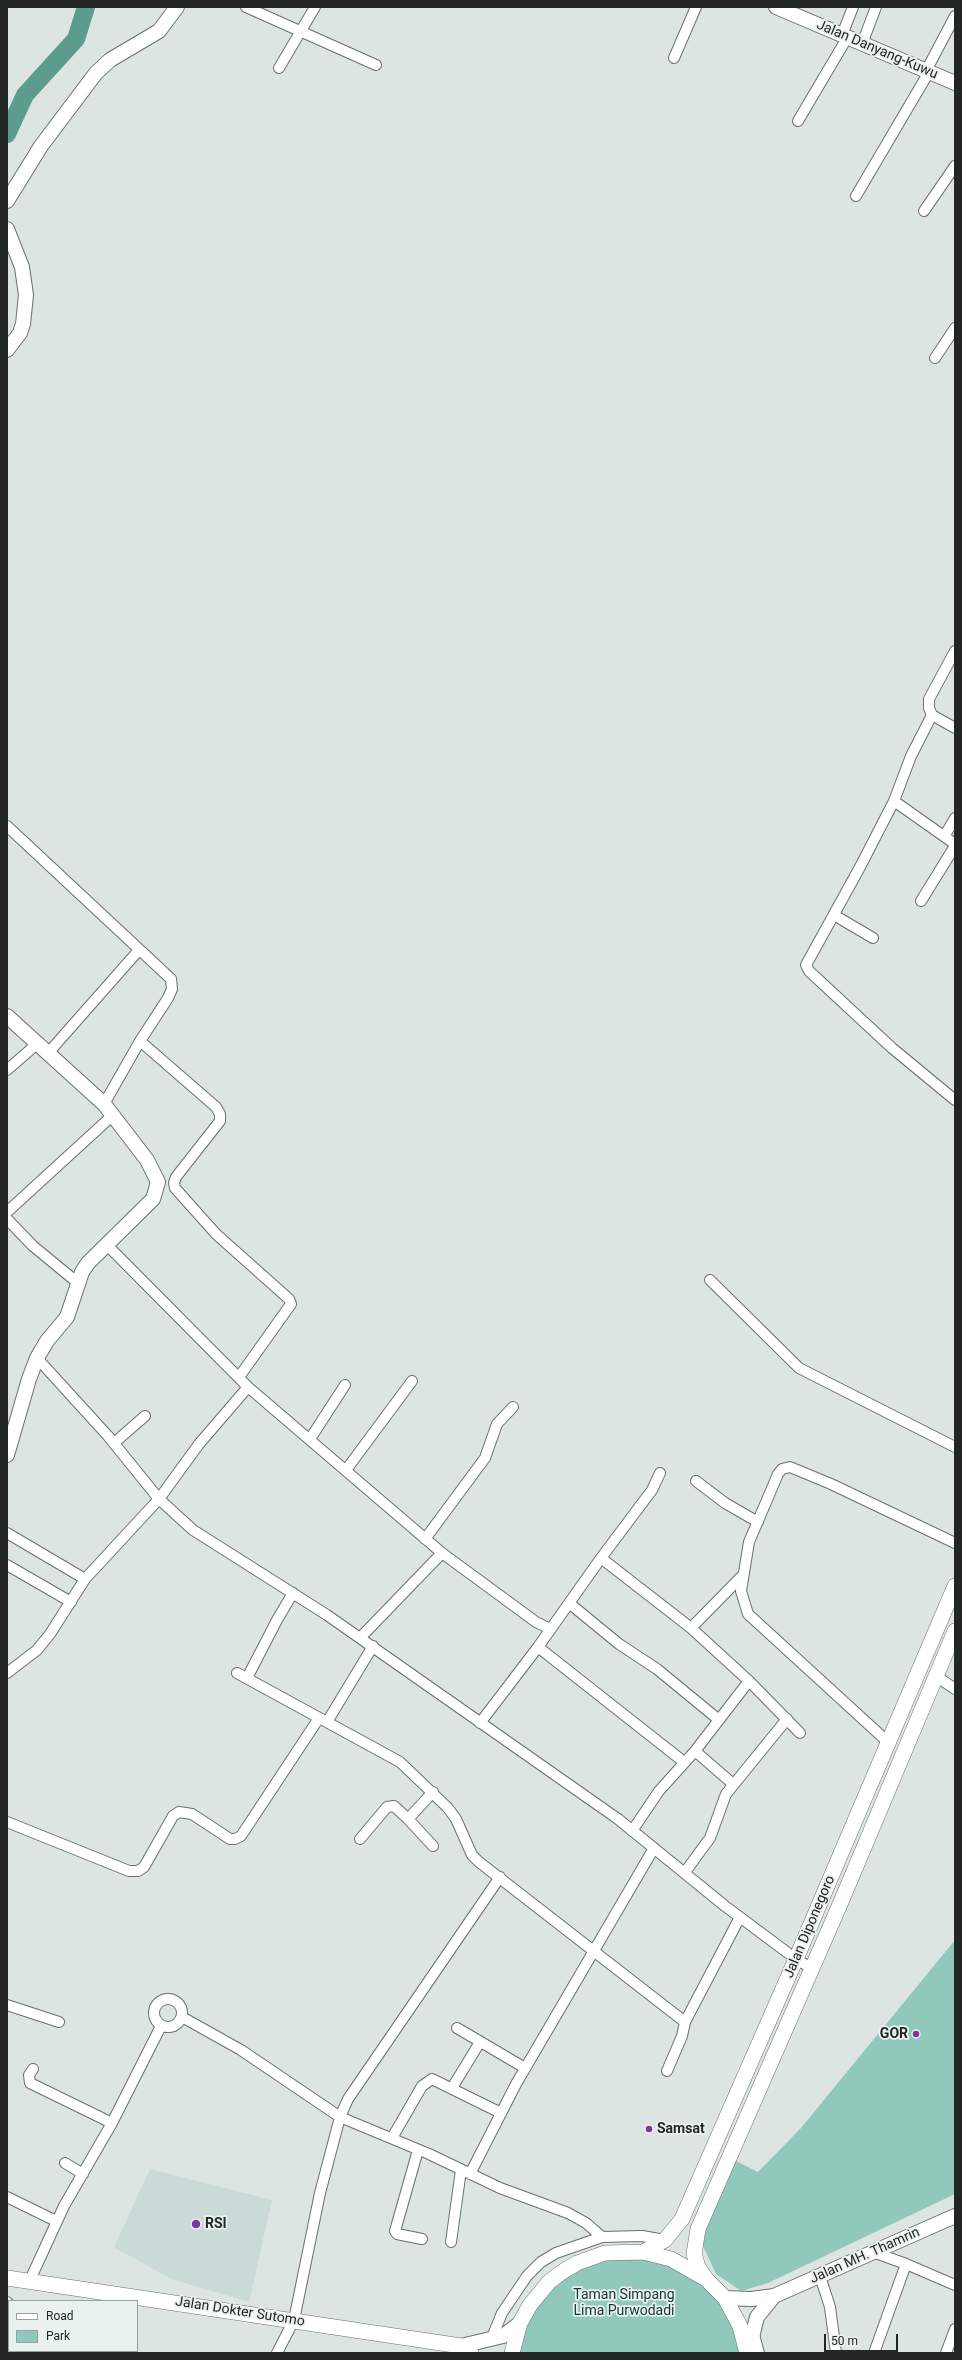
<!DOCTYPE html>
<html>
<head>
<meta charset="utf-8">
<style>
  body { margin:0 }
  #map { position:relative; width:962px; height:2360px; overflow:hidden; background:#dde5e3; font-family:Roboto,sans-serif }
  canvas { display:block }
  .frame { position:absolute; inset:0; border:8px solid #222625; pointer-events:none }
  .legend { position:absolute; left:8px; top:2300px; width:130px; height:52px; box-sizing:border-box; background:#eaf2f0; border:1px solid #9aa09f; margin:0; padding:5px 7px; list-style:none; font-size:12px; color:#222625 }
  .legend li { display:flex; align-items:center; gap:8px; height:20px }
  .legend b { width:20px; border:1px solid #9aa09f }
  .scale { position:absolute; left:824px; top:2334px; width:74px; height:18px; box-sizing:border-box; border:2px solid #222625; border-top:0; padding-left:5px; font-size:12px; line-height:14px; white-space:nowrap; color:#222625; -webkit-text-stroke:3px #eaf2f0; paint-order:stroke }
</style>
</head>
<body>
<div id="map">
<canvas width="962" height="2360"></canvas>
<div class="frame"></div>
<ul class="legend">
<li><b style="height:5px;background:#fff"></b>Road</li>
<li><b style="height:11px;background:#90c8bb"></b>Park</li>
</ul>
<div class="scale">50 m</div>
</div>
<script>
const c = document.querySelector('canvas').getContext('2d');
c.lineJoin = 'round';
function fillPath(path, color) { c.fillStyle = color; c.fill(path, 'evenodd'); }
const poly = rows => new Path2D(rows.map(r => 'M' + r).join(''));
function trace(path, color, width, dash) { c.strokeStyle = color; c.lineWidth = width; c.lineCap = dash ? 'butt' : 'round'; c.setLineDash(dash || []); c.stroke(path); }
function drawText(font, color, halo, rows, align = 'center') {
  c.font = font + ' Roboto,sans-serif'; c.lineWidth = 3.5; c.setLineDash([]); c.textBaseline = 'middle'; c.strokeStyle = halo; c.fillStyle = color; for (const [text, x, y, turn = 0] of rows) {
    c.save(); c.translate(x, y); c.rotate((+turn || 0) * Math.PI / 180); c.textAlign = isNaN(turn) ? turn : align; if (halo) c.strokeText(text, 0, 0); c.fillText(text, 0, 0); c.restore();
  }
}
const built = poly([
  [150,2169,272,2200,249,2302,171,2279,114,2247]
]);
const green = poly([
  [955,1940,955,2194,768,2283,741,2291,716,2274,703,2246,707,2223,736,2161,758,2172,801,2128],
  [643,2252,706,2279,747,2353,512,2353,520,2323,577,2263]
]);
const river = poly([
  [7,134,25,95,76,39,86,7]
]);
const street = poly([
  [246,7,376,65],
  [842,35,853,7],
  [862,44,876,7],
  [674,58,696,7],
  [279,68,315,7],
  [926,71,955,16],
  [798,121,847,38],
  [856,196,929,72],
  [924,211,955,166],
  [935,358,955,328],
  [932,715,929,708,929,699,955,651],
  [955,728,932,715,911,756,894,801,955,844],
  [894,801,860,867,806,965,809,971,892,1048,955,1100],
  [7,826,171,979,172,989,168,998,140,1041,104,1104],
  [945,835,955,818],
  [921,901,955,846],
  [834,915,873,938],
  [140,1041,216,1107,220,1114,220,1121,176,1177,174,1183,175,1188,216,1234,289,1299,291,1304,239,1377],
  [49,1052,139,950],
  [7,1070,38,1043],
  [7,1212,112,1116],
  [7,1219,33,1246,78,1283],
  [107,1245,248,1387,442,1553,536,1622,550,1629],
  [710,1280,799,1368,955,1447],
  [37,1358,108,1436,159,1499,193,1530,327,1615,618,1819,725,1906,796,1959,811,1968],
  [310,1439,345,1385],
  [114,1443,145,1416],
  [346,1470,412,1381],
  [660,1473,652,1490,601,1558,691,1628,742,1576],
  [696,1481,725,1503,758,1522],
  [7,1533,85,1579],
  [425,1539,485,1458,497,1424,513,1407],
  [601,1558,538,1647,684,1762],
  [7,1565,71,1602],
  [569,1603,619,1644,657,1669,719,1720],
  [691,1628,749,1681,800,1733],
  [360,1638,442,1553],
  [7,1673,37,1650,50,1634,85,1579,159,1499,199,1444,248,1387],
  [237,1673,400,1762,448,1808,456,1819,472,1855,479,1862,685,2022,682,2036,667,2071],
  [936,1676,955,1689],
  [247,1678,277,1620,293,1593],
  [327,1722,373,1646],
  [480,1723,538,1647],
  [889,1743,748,1614,741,1591,749,1542,778,1474,782,1469,790,1467,831,1484,955,1543],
  [695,1751,733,1784],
  [408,1819,433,1846],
  [7,1822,129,1871,138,1871,144,1867,173,1816,179,1812,192,1814,230,1839,235,1839,241,1836,319,1718],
  [632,1831,659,1791,695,1751,749,1681],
  [360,1839,387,1807,394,1806,408,1819,433,1792],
  [685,1872,710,1838,726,1794,787,1719],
  '154 2013a14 14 0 1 1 28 0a14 14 0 1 1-28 0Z',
  [7,2005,59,2022],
  [182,2017,241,2050,340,2117,429,2154,500,2188,568,2213,586,2223,602,2237],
  [685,2022,740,1917],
  [457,2028,525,2068],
  [452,2088,480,2042],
  [112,2123,161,2026],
  [392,2138,422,2086,432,2079,501,2113],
  [418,2150,395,2231,397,2234,422,2239],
  [65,2163,83,2174],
  [470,2174,516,2084,654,1848],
  [7,2197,56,2221],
  [451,2242,461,2170],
  [873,2252,906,2264,955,2285],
  [820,2276,830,2307,836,2353],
  [30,2280,64,2206,112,2123,30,2083,29,2075,33,2069],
  [7,2302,9,2304],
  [753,2331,759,2353],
  [491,2340,502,2313,527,2276,541,2262,556,2253,602,2237,642,2236,665,2240],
  [98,2351,101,2353],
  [277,2353,294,2320,320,2193,340,2117,348,2099,500,1877],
  [874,2353,906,2264],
  [946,2353,955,2329]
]);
const secondary = poly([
  [776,7,955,83],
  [7,201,41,146,96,73,110,60,159,31,177,7],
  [7,229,22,267,26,295,23,324,20,333,7,350],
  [7,1016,104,1104,147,1160,158,1182,153,1199,88,1263,82,1272,67,1317,47,1341,37,1358,29,1379,7,1455],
  [725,2298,751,2299,774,2296,955,2216],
  [461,2346,503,2336,520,2323],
  [748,2353,757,2317,774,2296]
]);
const primary = poly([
  [643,2252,665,2240,682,2219,796,1959,955,1586],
  [7,2278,461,2346,471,2353],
  [706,2279,698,2267,694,2254,698,2229,841,1902,955,1631],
  [512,2353,520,2323,530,2305,549,2282,562,2272,577,2263,605,2253,643,2252,671,2259,706,2279,725,2298,740,2326,747,2353]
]);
const markers = [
  [916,2034,4,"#8132a3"],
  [649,2129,4,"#8132a3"],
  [196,2224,5,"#8132a3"]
];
const streetNames = [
  ["Jalan Danyang-Kuwu",877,50,23],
  ["Jalan Diponegoro",810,1927,-67],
  ["Jalan MH. Thamrin",865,2256,-24],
  ["Jalan Dokter Sutomo",240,2312,9]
];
const poiNames = [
  ["GOR",908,2034,"right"],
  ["Samsat",657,2129],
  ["RSI",205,2224]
];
const parkNames = [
  ["Taman Simpang",624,2295],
  ["Lima Purwodadi",624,2311]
];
fillPath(built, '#cadbd7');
fillPath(green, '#90c8bb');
trace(river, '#5b9c8e', 18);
trace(street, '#69706e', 12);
trace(secondary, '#69706e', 16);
trace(primary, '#69706e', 16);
trace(street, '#fff', 10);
trace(secondary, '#fff', 14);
trace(primary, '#fff', 15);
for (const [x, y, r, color] of markers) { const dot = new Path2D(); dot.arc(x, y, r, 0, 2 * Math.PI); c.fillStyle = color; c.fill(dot); trace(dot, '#eaf2f0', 1.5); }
drawText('14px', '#222625', '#eaf2f0', streetNames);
drawText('bold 14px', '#222625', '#eaf2f0', poiNames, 'left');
drawText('14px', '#15352e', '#eaf2f0', parkNames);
</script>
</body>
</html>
